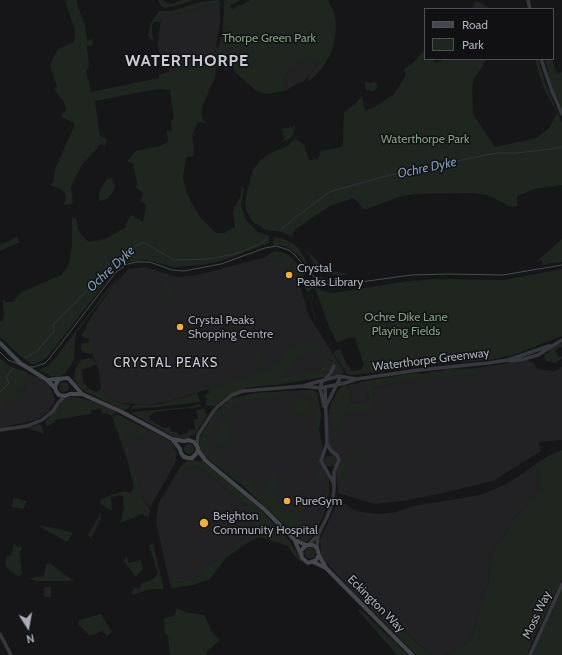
<!DOCTYPE html>
<html>
<head>
<meta charset="utf-8">
<style>
  body { margin:0 }
  #map { position:relative; width:562px; height:655px; overflow:hidden; background:#161618; font-family:Cabin,sans-serif }
  canvas { display:block }
  .legend { position:absolute; left:424px; top:8px; width:130px; height:52px; box-sizing:border-box; background:#111113; border:1px solid #4d4f55; margin:0; padding:5px 7px; list-style:none; font-size:12px; color:#a8adb8 }
  .legend li { display:flex; align-items:center; gap:8px; height:20px }
  .legend b { width:20px; border:1px solid #4d4f55 }
  .north { position:absolute; left:8px; top:607px; width:40px; height:40px; -webkit-text-stroke:3px #111113; paint-order:stroke; rotate:169deg; font-size:11px; font-weight:700; line-height:16px; text-align:center; color:#a8adb8 }
  .north::after { content:''; display:block; margin:auto; width:14px; height:18px; background:#a8adb8; clip-path:polygon(50% 0,100% 100%,50% 72%,0 100%) }
</style>
</head>
<body>
<div id="map">
<canvas width="562" height="655"></canvas>
<ul class="legend">
<li><b style="height:5px;background:#45474d"></b>Road</li>
<li><b style="height:11px;background:#1e261f"></b>Park</li>
</ul>
<div class="north">N</div>
</div>
<script>
const c = document.querySelector('canvas').getContext('2d');
c.lineJoin = 'round';
function fillPath(path, color) { c.fillStyle = color; c.fill(path, 'evenodd'); }
const poly = rows => new Path2D(rows.map(r => 'M' + r).join(''));
function trace(path, color, width, dash) { c.strokeStyle = color; c.lineWidth = width; c.lineCap = dash ? 'butt' : 'round'; c.setLineDash(dash || []); c.stroke(path); }
function drawText(font, color, halo, rows, align = 'center') {
  c.font = font + ' Cabin,sans-serif'; c.lineWidth = 3; c.setLineDash([]); c.textBaseline = 'middle'; c.strokeStyle = halo; c.fillStyle = color; for (const [text, x, y, turn = 0] of rows) {
    c.save(); c.translate(x, y); c.rotate((+turn || 0) * Math.PI / 180); c.textAlign = isNaN(turn) ? turn : align; if (halo) c.strokeText(text, 0, 0); c.fillText(text, 0, 0); c.restore();
  }
}
const built = poly([
  [220,2,220,22,214,60,198,67,169,72,168,65,165,64,161,59,157,44,158,43,161,18],
  [310,52,319,64,303,82,300,82,285,91,281,79,287,77,286,74],
  [280,254,284,263,293,267,296,272,309,316,345,373,277,385,243,384,208,389,167,402,148,405,119,403,109,399,105,395,101,389,99,371,89,343,86,325,114,284,129,269,145,267,177,277,193,276,266,257,267,258],
  [527,360,533,362,537,368,542,370,554,371,562,367,562,440,539,442,541,451,493,481,443,493,409,500,374,504,338,493,336,474,327,435,327,415,371,405,368,389,421,378,447,369,477,368],
  [29,374,40,378,49,385,53,392,55,402,48,412,36,420,0,428,0,405,6,405,8,400,20,389,24,390,26,378],
  [365,382,369,401,352,404,348,385],
  [313,390,317,393,321,415,319,429,329,481,329,493,324,514,311,538,306,542,301,540,243,486,203,455,199,447,215,413,230,399,256,393],
  [117,415,155,433,171,442,175,448,177,453,175,463,150,508,141,496,142,489,140,490,131,461,128,462],
  [534,465,540,473,541,487,511,523,504,537,496,546,491,559,488,584,471,640,454,651,445,655,431,655,351,582,347,585,325,561,321,553,320,539,336,505,340,503,345,504,356,511,369,513,381,514,396,512,413,506,480,495,502,486,519,476],
  [196,466,206,472,245,504,252,514,252,525,247,536,227,551,217,561,205,566,202,572,194,579,170,584,156,522,158,504,175,476,187,468]
]);
const green = poly([
  [65,0,78,0,76,1,84,23,85,23,87,41,92,39,93,45,87,46,89,67,86,71,91,92,159,78,159,75,170,71,198,67,214,61,216,49,219,46,223,33,224,1,227,0,240,0,230,6,232,9,251,0,328,0,335,15,336,29,334,43,330,55,323,67,315,76,307,82,309,76,319,64,310,53,286,74,287,77,282,79,285,91,267,94,256,91,235,72,231,60,224,61,225,66,228,71,226,71,223,66,216,68,215,77,201,110,202,118,206,123,198,122,193,133,192,138,193,139,194,156,186,157,183,178,187,193,192,204,199,214,199,216,216,233,224,233,235,227,235,225,233,212,234,211,234,206,237,205,236,203,240,198,242,187,244,188,241,205,246,220,258,232,269,236,269,243,222,261,202,265,174,267,147,260,127,262,113,273,48,356,42,361,33,365,19,355,0,337,0,322,3,320,4,315,3,300,6,302,12,302,20,293,61,275,68,267,72,246,72,218,76,218,78,228,82,236,89,242,105,239,126,227,125,225,131,215,143,222,146,205,140,201,143,194,142,192,136,188,137,183,133,164,127,161,136,151,161,146,168,141,167,131,172,130,171,120,174,119,170,90,158,89,95,101,100,136,107,139,105,146,101,144,81,166,71,187,73,204,63,205,66,200,65,193,62,190,50,185,53,182,56,167,75,124,61,116,66,110,64,102,54,89,57,87,50,66,54,56,58,49,74,42,75,30],
  [158,0,162,0,167,3,172,4,181,0,194,0,175,6,165,8,161,6],
  [218,0,220,2,161,18,160,22,154,22,152,25,152,35,154,39,153,40,150,39,148,35,150,24,159,11,171,11,200,2],
  [476,1,481,3,490,9,472,9,474,3],
  [425,49,425,59,433,59,435,63,447,59,486,59,483,66,474,78,472,87,473,114,495,147,537,138,549,128,557,113,545,91,539,74,535,59,538,59,545,82,562,123,562,185,535,189,517,196,517,206,509,207,508,205,487,195,472,193,416,194,402,196,364,210,357,201,353,198,330,206,296,229,292,234,293,237,282,232,265,230,252,221,246,210,245,202,247,192,253,170,260,161,267,155,289,145,295,138,304,145,309,160,318,159,321,151,342,147,343,141,344,112,354,105,362,96,365,111,373,108,394,94,405,77,406,74,403,70,414,62],
  [545,59,552,59,557,74,562,72,562,109,552,86],
  [373,81,376,83,378,87,374,91,366,90,365,82,372,83],
  [295,125,295,128,293,135,289,139,280,143,285,138,281,129,292,127],
  [112,178,115,186,112,194,107,199,99,201,99,195,100,190,107,179],
  [17,237,20,242,0,251,0,245],
  [274,237,284,239,294,244,299,249,307,262,310,270,298,255,289,248,284,246,273,245],
  [562,239,562,262,551,263,544,265,542,265,542,260,537,261],
  [306,250,323,267,335,272,349,274,340,276,325,273,315,266],
  [274,251,281,252,289,255,306,273,304,275,298,280,293,267,288,267,284,263,282,263,280,255,267,258,266,257],
  [562,269,562,336,516,354,490,360,465,362,454,361,380,372,351,375,347,374,334,354,335,351,340,349,348,367,350,367,352,371,362,369,363,366,364,365,355,338,350,337,337,343,329,327,315,288,311,289,311,291,307,292,316,319,315,319,306,289,307,283,311,282,322,291,333,293,409,281,435,279,503,280],
  [123,272,76,333,75,341,74,360,65,374,57,377,51,376,38,370,46,367,54,360,107,290],
  [316,276,320,276,326,280,332,281,333,280,343,280,344,283,329,283],
  [168,280,173,296,168,297,164,281],
  [87,327,91,338,85,338,81,336],
  [311,341,320,345,323,349,317,353,316,352,298,357,292,366,290,366,290,369,283,371,285,378,321,369,321,366,324,365,324,363,326,362,325,356,326,355,329,360,330,365,328,371,324,376,321,378,246,388,228,396,214,406,207,405,205,403,207,402,205,395,209,393,208,389,268,370,281,361,288,351,293,346],
  [91,342,97,355,85,353,81,350,81,344],
  [562,343,562,347,555,350,558,357,562,356,562,359,554,363,546,361,544,358,545,354,549,352,550,349],
  [257,348,261,360,263,359,264,362,275,359,269,364,256,368,255,364,257,362,253,349],
  [0,358,9,366,24,371,29,374,26,378,24,390,20,389,18,398,13,397,11,400,8,400,7,405,0,405],
  [89,358,93,359,97,364,82,370,83,383,87,386,86,387,96,392,101,389,109,399,119,403,130,405,128,409,123,410,84,391,77,385,74,378,76,368,81,360],
  [477,369,477,374,452,376,426,381,426,380,446,371],
  [436,371,441,371,424,378,371,388,373,404,368,413,362,410,348,413,344,413,340,420,330,422,329,411,331,403,337,392,342,386,348,385,352,404,369,400,365,384,360,385,360,382,415,373,424,374],
  '59 387a5 5 0 1 1 10 0a5 5 0 1 1-10 0Z',
  [313,390,317,393,318,396,314,399,309,395,303,394,291,393,237,403,236,402,231,404,231,407,223,412,216,420,208,434,208,450,209,450,210,454,214,453,216,460,246,481,260,478,260,480,251,486,262,496,270,483,269,480,275,469,279,471,274,482,276,484,272,493,277,496,273,504,292,514,301,497,298,496,298,493,300,494,302,490,300,479,298,477,301,477,303,493,302,505,305,508,296,525,298,527,297,530,304,535,309,535,321,513,320,511,324,515,311,538,306,542,301,540,243,486,203,455,199,447,200,437,215,413,230,399,256,393],
  [197,393,200,402,159,407,131,409,133,405,148,405,161,404],
  [69,397,74,397,89,400,117,412,111,416,106,413,102,414,101,409,92,410,90,414,55,420,54,422,47,427,46,426,46,421,61,402],
  [293,397,301,397,309,402,312,412,310,419,309,419,308,413,296,415],
  [318,398,321,415,319,429,318,431,316,426,318,409,315,401],
  [200,404,201,406,190,409,190,408,153,412,153,414,150,415,149,419,164,428,170,427,171,432,177,432,178,435,188,433,188,430,195,429,194,419,198,419,196,411,204,408,207,415,205,419,195,434,188,438,178,438,171,435,131,413,132,412,189,407],
  [119,415,152,432,148,432,144,435,143,440,129,432,122,434,136,473,140,490,143,489,141,496,150,510,149,518,142,514,120,523,124,509,123,496,121,496,120,495,111,497,112,511,99,503,102,499,117,493,126,491,130,493,134,488,128,462,112,416],
  [224,420,229,424,234,424,228,426,231,438,234,438,233,441,231,443,231,440,219,443,219,445,218,446,213,445,213,440,216,440,217,433,215,432,217,428,219,429],
  [340,421,335,432,336,433,333,440,331,440,332,435,333,434,330,423],
  [39,424,42,426,44,434,28,428],
  [156,434,171,442,175,448,176,461,174,466,172,465,174,458,174,451,169,445],
  [371,443,371,447,369,445,356,459,341,470,343,474,338,476,337,472,340,466,354,457,366,445],
  '184 449a5 5 0 1 1 10 0a5 5 0 1 1-10 0Z',
  [562,450,562,579,541,624,538,628,527,655,445,655,454,651,471,640,488,584,491,559,496,546,504,537,511,523,541,487,540,473,534,465,552,454],
  '324.5 461a5.5 5.5 0 1 1 11 0a5.5 5.5 0 1 1-11 0Z',
  [193,460,203,462,209,466,258,507,290,541,303,564,292,553,288,546,259,537,244,545,226,558,210,579,193,585,172,588,170,584,194,579,202,572,205,566,217,561,227,551,247,536,252,525,252,514,245,504,206,472,196,466,187,468,175,476,181,466,187,461],
  [318,468,323,469,326,474,324,479,316,479],
  [358,470,361,472,360,474,344,477,344,475,343,476,346,489,353,493,352,494,345,490,339,477,348,472,350,475,356,473,356,471],
  [327,476,329,481,329,493,328,502,324,512,321,511,327,495,326,478],
  [14,498,27,501,23,509,11,507],
  [101,512,100,518,101,519,91,538,88,535],
  [40,526,56,528,73,533,67,542,40,527],
  [14,543,16,545,17,547,22,547,20,552,22,575,20,575,19,577,9,570,5,564,7,555,11,556],
  [153,544,164,589,151,589,131,595,134,588,140,588,141,584,153,579,158,574,149,545],
  '304.5 553a5.5 5.5 0 1 1 11 0a5.5 5.5 0 1 1-11 0Z',
  [127,555,128,563,141,560,143,569,135,577,132,571,123,561],
  [50,563,64,574,74,581,37,581,29,578,44,576,46,564],
  [351,582,423,648,431,655,416,655,347,585],
  [44,587,51,587,51,597,44,597],
  [562,588,562,655,532,655,555,601],
  [177,608,185,612,204,615,205,616,212,632,220,640,206,652,207,655,170,655,168,635,165,634,164,618,174,616],
  [358,610,361,610,408,655,397,655],
  [101,614,112,632,107,636,102,631,90,636,79,625,79,620]
]);
const stream = poly([
  [281,229,329,192,386,176,496,153,516,153,551,149,562,147],
  [25,358,37,351,54,331,53,325,99,278,106,273,132,248,144,242,173,260,208,259,235,254,258,245,267,239],
  [0,392,9,383,6,377,14,368]
]);
const tertiary = poly([
  [528,0,530,9],
  [541,59,552,91,562,114],
  [508,360,512,361,524,359,538,355,562,340],
  [306,385,339,376,356,379],
  [325,387,327,443,321,461,333,482],
  [320,388,322,382,330,374,334,366],
  [320,388,324,406],
  [326,406,341,376],
  [0,430,27,426,42,420,53,411,58,403,65,396],
  [197,446,198,435,213,412,217,407,232,395,243,391,304,386,320,388,345,383,357,379,419,370,488,363,508,360,549,346,551,346],
  [308,545,317,536],
  [317,548,318,535,327,517,332,504,334,490,334,472,339,460,337,455,331,451,327,443],
  [0,634,11,655],
  [530,655,562,584]
]);
const secondary = poly([
  [0,343,20,363,47,380,55,388],
  [59,379,55,386,56,391,59,395,65,396,70,394,82,394],
  [47,380,68,378,82,394,122,412,172,439,184,441,189,440,194,442,198,448,197,453,192,458,188,458,184,457,181,453,180,449,172,439],
  [198,450,205,460,264,509,295,540,306,545],
  [295,541,301,555],
  [319,555,316,560,308,563,302,558,301,551,304,547,308,545,313,545,317,548,319,555,326,568,412,655],
  [313,562,326,568]
]);
const tram = poly([
  [0,352,8,360,26,367,34,367,45,363,49,359,116,272,128,264,136,262,150,262,172,270,184,271,221,264,265,248,276,246,289,250,294,254,316,279,321,282,332,286,411,275,448,274,503,275,562,265]
]);
const markers = [
  [289,275,4,"#f2b134"],
  [180,327,4,"#f2b134"],
  [287,501,4,"#f2b134"],
  [204,523,5,"#f2b134"]
];
const parkNames = [
  ["Thorpe Green Park",269,38],
  ["Waterthorpe Park",425,139],
  ["Ochre Dike Lane",406,317],
  ["Playing Fields",406,331]
];
const poiNames = [
  ["Crystal",297,268],
  ["Peaks Library",297,282],
  ["Crystal Peaks",188,320],
  ["Shopping Centre",188,334],
  ["PureGym",295,501],
  ["Beighton",213,516],
  ["Community Hospital",213,530]
];
const streetNames = [
  ["Waterthorpe Greenway",431,360,-7],
  ["Eckington Way",376,604,45],
  ["Moss Way",537,615,-65]
];
const waterNames = [
  ["Ochre Dyke",427,168,-12],
  ["Ochre Dyke",111,269,-43]
];
const neighbourhoodNames = [
  ["CRYSTAL PEAKS",166,363]
];
const districtNames = [
  ["WATERTHORPE",187,61]
];
fillPath(built, '#222225');
fillPath(green, '#1e261f');
trace(stream, '#2c353c', 1);
trace(tertiary, '#37383d', 3.5);
trace(secondary, '#45474d', 4);
trace(tram, '#4a4c52', 1);
for (const [x, y, r, color] of markers) { const dot = new Path2D(); dot.arc(x, y, r, 0, 2 * Math.PI); c.fillStyle = color; c.fill(dot); trace(dot, '#111113', 1.5); }
drawText('12px', '#7fa381', '#111113', parkNames);
drawText('12px', '#a8adb8', '#111113', poiNames, 'left');
drawText('12px', '#a8adb8', '#111113', streetNames);
drawText('italic 13px', '#7f9bb3', '#111113', waterNames);
c.letterSpacing = '1px';
drawText('13px', '#c9ccd4', '#111113', neighbourhoodNames);
c.letterSpacing = '0px';
c.letterSpacing = '1px';
drawText('bold 16px', '#c9ccd4', '#111113', districtNames);
c.letterSpacing = '0px';
</script>
</body>
</html>
